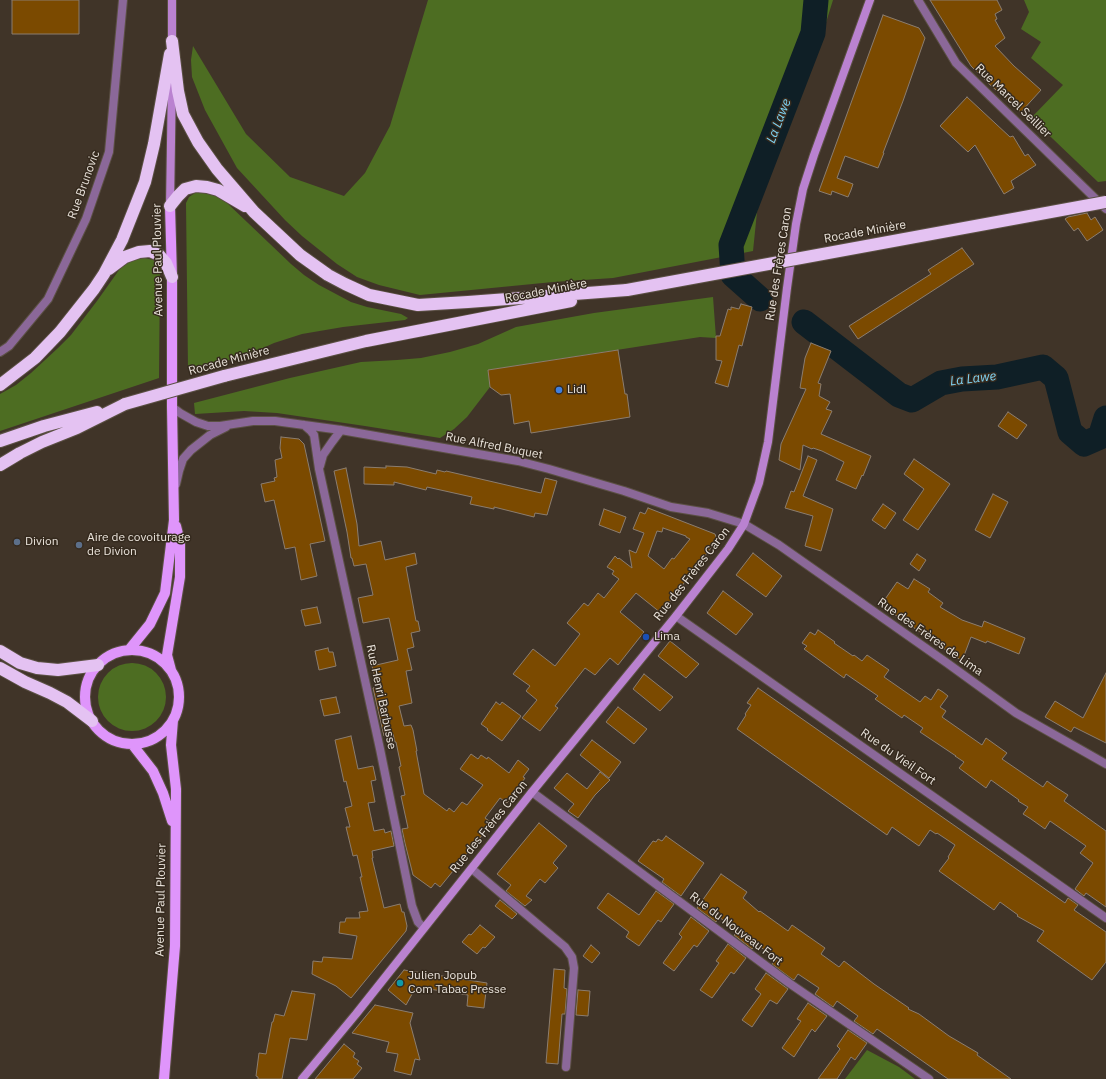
<!DOCTYPE html>
<html>
<head>
<meta charset="utf-8">
<style>
  body { margin:0 }
  canvas { display:block; background:#403428 }
</style>
</head>
<body>
<canvas width="1106" height="1079"></canvas>
<script>
const c = document.querySelector('canvas').getContext('2d');
c.lineJoin = 'round';
function fillPath(path, color) { c.fillStyle = color; c.fill(path, 'evenodd'); }
const poly = rows => new Path2D(rows.map(r => 'M' + r).join(''));
function trace(path, color, width, dash) { c.strokeStyle = color; c.lineWidth = width; c.lineCap = dash ? 'butt' : 'round'; c.setLineDash(dash || []); c.stroke(path); }
function drawText(font, color, halo, rows, align = 'center') {
  c.font = font + ' "IBM Plex Sans",sans-serif'; c.lineWidth = 3; c.setLineDash([]); c.textBaseline = 'middle'; c.strokeStyle = halo; c.fillStyle = color; for (const [text, x, y, turn = 0] of rows) {
    c.save(); c.translate(x, y); c.rotate((+turn || 0) * Math.PI / 180); c.textAlign = isNaN(turn) ? turn : align; if (halo) c.strokeText(text, 0, 0); c.fillText(text, 0, 0); c.restore();
  }
}
const green = poly([
  [428,0,833,0,815,58,774,156,757,212,753,251,613,278,553,282,420,295,379,285,357,277,337,264,302,236,285,220,237,168,205,110,192,77,191,60,193,46,246,134,290,177,344,196,365,173,390,126],
  [1024,0,1106,0,1106,181,1098,182,1031,118,1063,85,1031,58,1041,42,1021,29,1029,12],
  [201,192,212,194,222,199,226,202,291,264,304,275,319,285,351,302,367,307,401,314,408,318,405,320,343,327,302,334,274,343,254,352,243,356,222,362,188,369,186,203,189,197,195,193],
  [141,257,153,260,157,263,160,268,159,378,0,431,0,394,16,385,31,373,58,348,71,335,97,301,124,263],
  [713,297,716,338,700,337,488,370,490,387,467,417,454,429,440,438,365,426,277,413,244,411,195,414,194,403,290,378,361,362,397,360,421,358,450,352,478,344,516,327,594,313],
  '98 697a34 34 0 1 1 68 0a34 34 0 1 1-68 0Z',
  [867,1050,899,1067,915,1079,845,1079]
]);
const river = poly([
  [760,299,733,275,731,245,813,33,816,0],
  [804,322,899,395,912,400,941,383,962,379,997,377,1043,367,1056,378,1070,432,1084,444,1100,437,1106,418]
]);
const building = poly([
  [12,0,79,0,79,34,12,34,12,0],
  [930,0,997,0,1002,10,995,14,997,19,995,20,1005,38,995,46,1014,66,1041,90,1021,112,988,83,971,66,930,0],
  [883,15,919,28,925,38,903,101,883,153,884,153,878,168,845,156,837,178,853,184,851,190,848,197,832,191,831,195,819,191,883,15],
  [967,97,1010,137,1013,136,1025,156,1028,154,1036,165,1011,181,1014,188,1004,194,975,145,968,152,940,126,967,97],
  [1087,213,1091,220,1095,217,1103,230,1087,241,1078,228,1074,231,1065,219,1068,217,1087,213],
  [962,248,974,264,858,339,849,326,931,274,928,270,962,248],
  [741,304,752,307,742,346,739,345,728,387,715,383,722,361,716,360,716,336,720,336,728,309,731,310,731,307,739,309,741,304],
  [811,343,831,351,818,383,821,384,819,396,830,402,826,409,832,411,821,434,871,456,863,476,862,475,856,489,836,480,844,462,822,451,813,448,812,449,803,445,800,470,779,460,781,444,806,389,800,388,805,358,811,343],
  [618,350,625,394,627,394,630,417,531,433,529,421,514,424,510,394,501,395,490,387,488,370,618,350],
  [1008,412,1027,425,1017,439,998,426,1008,412],
  [281,437,299,439,304,444,325,541,310,544,317,576,301,580,295,547,285,549,274,500,265,502,261,484,275,481,274,478,277,477,275,460,282,458,280,448,281,437],
  [808,456,817,460,803,496,833,509,821,551,805,546,813,516,785,508,791,491,794,492,808,456],
  [914,459,950,484,918,530,903,520,924,489,904,474,914,459],
  [386,466,407,467,436,474,437,470,445,472,446,471,541,493,545,478,557,481,547,515,535,513,534,517,494,507,494,509,470,504,472,497,427,487,426,490,394,482,394,485,364,484,364,467,386,468,386,466],
  [346,468,357,524,359,546,381,541,385,560,415,553,417,564,406,567,416,621,418,621,420,631,411,633,414,647,407,649,412,670,406,671,412,703,399,706,404,726,411,725,413,730,417,751,416,751,424,794,447,811,449,808,454,812,462,802,467,805,483,785,460,769,471,754,478,759,481,755,487,759,488,757,509,773,518,760,529,769,523,777,525,778,507,803,500,798,485,818,492,823,440,887,435,883,431,888,413,875,405,843,402,829,408,828,401,796,405,795,399,767,401,766,396,742,395,742,393,734,384,736,373,688,377,687,372,666,398,660,389,618,363,623,358,598,373,595,366,564,354,566,352,558,351,558,347,532,334,471,346,468],
  [993,494,1008,502,990,538,975,530,993,494],
  [883,504,896,513,885,529,872,520,883,504],
  [648,508,715,534,717,540,661,613,636,593,620,612,644,632,618,665,610,658,595,675,585,668,555,706,558,708,540,731,522,718,537,700,526,691,530,686,513,674,533,649,555,666,580,634,567,623,584,603,588,606,598,593,604,598,619,579,612,574,614,571,607,567,615,556,618,559,619,558,632,568,629,550,636,553,644,533,633,529,640,512,645,514,648,508],
  [663,528,686,536,686,537,690,539,674,559,672,558,664,569,648,556,657,531,662,532,663,528],
  [604,509,626,517,620,533,599,525,604,509],
  [753,553,782,576,766,597,736,575,753,553],
  [917,554,926,560,919,571,910,564,917,554],
  [914,579,930,589,928,592,943,603,940,607,962,620,982,627,984,621,1025,638,1019,654,987,641,986,643,971,637,962,661,881,605,897,582,908,589,914,579],
  [723,591,753,614,736,635,707,613,723,591],
  [317,607,321,623,305,626,301,610,317,607],
  [818,630,835,642,834,643,853,656,854,655,862,661,867,655,889,670,884,677,920,702,925,696,931,700,938,689,943,692,948,696,940,707,946,711,942,717,982,745,986,738,1007,753,1002,759,1043,787,1047,781,1054,786,1068,795,1064,801,1106,831,1106,907,1086,893,1084,896,1075,889,1093,863,1080,853,1086,846,1050,821,1045,829,1031,819,1023,814,1028,807,1018,801,1019,800,991,780,986,788,959,768,964,762,955,756,956,756,920,732,923,728,904,715,902,718,875,699,878,696,846,674,844,678,804,649,807,646,802,643,810,632,815,635,818,630],
  [670,641,699,664,686,678,658,656,670,641],
  [328,648,329,652,333,652,336,666,319,670,315,651,328,648],
  [1106,673,1106,743,1074,727,1071,732,1045,717,1055,701,1083,718,1106,673],
  [644,674,673,697,660,711,633,689,644,674],
  [758,688,1065,903,1068,898,1078,905,1074,910,1106,932,1106,962,1092,980,1037,941,1044,931,1017,916,1018,915,1000,902,994,910,939,871,949,858,948,857,955,845,937,833,936,834,930,830,919,846,892,827,887,835,737,729,746,715,745,714,751,705,747,703,758,688],
  [336,697,340,713,324,716,320,700,336,697],
  [496,702,500,705,502,702,521,716,502,741,487,730,488,729,481,724,496,702],
  [618,707,647,729,634,744,606,722,618,707],
  [351,736,358,769,373,766,376,780,371,781,375,802,368,803,374,831,384,829,385,833,391,831,394,846,372,851,373,858,372,858,384,908,400,904,402,912,404,912,407,926,406,931,351,998,336,986,312,974,313,961,322,962,323,957,352,959,357,936,339,933,340,922,345,922,346,918,360,918,359,912,368,911,360,877,362,877,357,855,353,856,346,827,350,827,345,808,352,806,346,781,344,782,335,740,351,736],
  [592,740,621,762,609,778,580,755,592,740],
  [600,772,610,780,595,795,578,818,568,811,574,804,554,788,567,773,587,789,600,772],
  [539,823,567,846,553,863,558,868,545,883,540,879,526,896,532,900,525,906,506,891,511,885,497,874,539,823],
  [666,836,704,863,681,896,662,882,664,879,638,861,653,841,656,842,658,839,662,841,666,836],
  [721,874,747,892,743,898,759,912,760,911,788,931,792,925,825,948,821,954,839,967,844,961,874,984,909,1008,908,1009,919,1014,949,1036,978,1053,977,1055,1011,1079,948,1079,877,1029,873,1034,854,1021,858,1016,837,1001,833,1007,815,994,819,988,798,974,794,980,792,979,772,964,776,958,756,944,752,949,734,935,738,931,719,917,716,922,697,908,721,874],
  [656,891,674,904,661,922,658,920,639,946,626,937,629,932,597,908,608,893,639,915,656,891],
  [500,900,517,914,512,919,495,906,500,900],
  [691,917,709,931,697,947,694,945,674,971,663,963,682,937,679,934,691,917],
  [480,925,495,937,485,948,483,947,477,954,462,942,469,934,471,935,480,925],
  [728,944,746,958,734,974,731,972,712,998,700,990,719,963,716,961,728,944],
  [591,945,600,953,592,963,583,956,591,945],
  [554,969,565,970,564,988,567,989,565,1014,562,1014,558,1064,546,1063,554,969],
  [404,970,487,983,484,1008,467,1006,468,995,416,987,406,1005,388,990,404,970],
  [766,973,788,989,777,1004,770,1000,752,1027,742,1020,761,994,755,989,766,973],
  [578,990,590,991,588,1016,576,1015,578,990],
  [292,991,315,994,307,1040,290,1038,282,1079,258,1079,258,1077,256,1076,259,1053,266,1054,272,1022,273,1022,275,1014,284,1016,292,991],
  [808,1003,827,1016,815,1032,812,1029,794,1057,782,1048,801,1021,797,1019,808,1003],
  [375,1005,413,1013,410,1023,420,1060,415,1059,411,1075,394,1071,398,1054,386,1052,389,1042,352,1033,375,1005],
  [848,1030,867,1043,855,1060,851,1057,837,1079,818,1079,840,1049,837,1046,848,1030],
  [344,1044,355,1053,353,1057,359,1061,357,1064,362,1068,353,1079,315,1079,344,1044]
]);
const lane = poly([
  [472,869,565,947,572,957,574,968,566,1067]
]);
const street = poly([
  [918,0,956,63,1106,209],
  [0,352,9,346,48,299,86,219,109,152,123,0],
  [172,407,180,413,196,422,208,426,220,426,253,421,275,421,341,430,518,461,549,469,624,491,671,507,708,513,744,524,779,545,947,663,1016,713,1106,764],
  [304,425,311,431,314,435,319,469,380,749,412,906,418,922,424,928],
  [320,466,323,455,332,442,341,430],
  [176,484,179,471,183,459,191,450,210,435,226,427],
  [676,616,1106,918],
  [532,792,789,983,929,1079]
]);
const secondary = poly([
  [172,0,172,45],
  [170,206,172,79],
  [302,1079,356,1014,532,792,676,616,728,549,744,524,759,483,768,442,787,288,796,224,803,189,814,155,870,0]
]);
const primary = poly([
  [129,650,150,624,165,593,174,520,172,407,172,277,170,206],
  '85 697a47 47 0 1 1 94 0a47 47 0 1 1-94 0Z',
  [171,670,167,655,180,577,180,542,176,526],
  [132,744,153,771,163,793,172,821],
  [164,1079,175,946,176,789,171,745,173,720]
]);
const highway = poly([
  [172,41,178,91,183,114,198,142,217,169,254,212,300,255,328,275,345,284,369,295,418,305,468,302,627,290],
  [170,206,178,196,185,189,196,186,207,187,218,190,245,206],
  [109,269,125,257,139,252,150,251,159,255,166,263,172,277],
  [224,376,366,341,571,301],
  [0,385,35,358,60,332,94,289,104,274,122,240,145,182,154,144,170,54],
  [0,441,44,426,97,412],
  [0,465,20,453,42,442,77,428,125,404],
  [0,651,20,663,37,668,58,670,98,665],
  [0,668,25,682,50,693,67,702,92,721]
]);
const highwayBridge = poly([
  [627,290,1106,202],
  [125,404,224,376]
]);
const markers = [
  [559,390,4,"#3f7fe0"],
  [17,542,4,"#5c6f8a"],
  [79,545,4,"#5c6f8a"],
  [646,637,4,"#1a4fb4"],
  [400,983,4,"#0f9aa8"]
];
const streetNames = [
  ["Rue Marcel Seillier",1013,101,44],
  ["Rue Brunovic",84,185,-70],
  ["Rocade Minière",865,232,-10],
  ["Avenue Paul Plouvier",158,260,-91],
  ["Rue des Frères Caron",779,264,-81],
  ["Rocade Minière",546,291,-11],
  ["Rocade Minière",229,361,-15],
  ["Rue Alfred Buquet",494,446,11],
  ["Rue des Frères Caron",692,574,-52],
  ["Rue des Frères de Lima",930,637,35],
  ["Rue Henri Barbusse",381,697,78],
  ["Rue du Vieil Fort",898,757,35],
  ["Rue des Frères Caron",489,827,-51],
  ["Avenue Paul Plouvier",161,900,-89],
  ["Rue du Nouveau Fort",736,929,37]
];
const poiNames = [
  ["Lidl",567,390],
  ["Aire de covoiturage",87,538],
  ["de Divion",87,552],
  ["Divion",25,542],
  ["Lima",654,637],
  ["Julien Jopub",408,976],
  ["Com Tabac Presse",408,990]
];
const waterNames = [
  ["La Lawe",779,121,-69],
  ["La Lawe",973,379,-7]
];
fillPath(green, '#4d6d22');
trace(river, '#0f1f26', 25);
fillPath(building, '#7b4a00');
trace(building, '#8b7d6f', 1);
trace(lane, '#5b5044', 10);
trace(street, '#5b5044', 10);
trace(secondary, '#5b5044', 10);
trace(primary, '#5b5044', 12);
trace(highway, '#5b5044', 14);
trace(lane, '#8b6899', 8);
trace(street, '#8b6899', 8);
trace(secondary, '#ba82d0', 8);
trace(primary, '#df95fb', 10);
trace(highway, '#e4c2f2', 12);
trace(highwayBridge, '#5b5044', 14, []);
trace(highwayBridge, '#e4c2f2', 12);
for (const [x, y, r, color] of markers) { const dot = new Path2D(); dot.arc(x, y, r, 0, 2 * Math.PI); c.fillStyle = color; c.fill(dot); trace(dot, '#352a1e', 1.5); }
drawText('12px', '#e9e2da', '#352a1e', streetNames);
drawText('12px', '#e9e2da', '#352a1e', poiNames, 'left');
drawText('italic 13px', '#7fd4f5', '#352a1e', waterNames);
</script>
</body>
</html>
